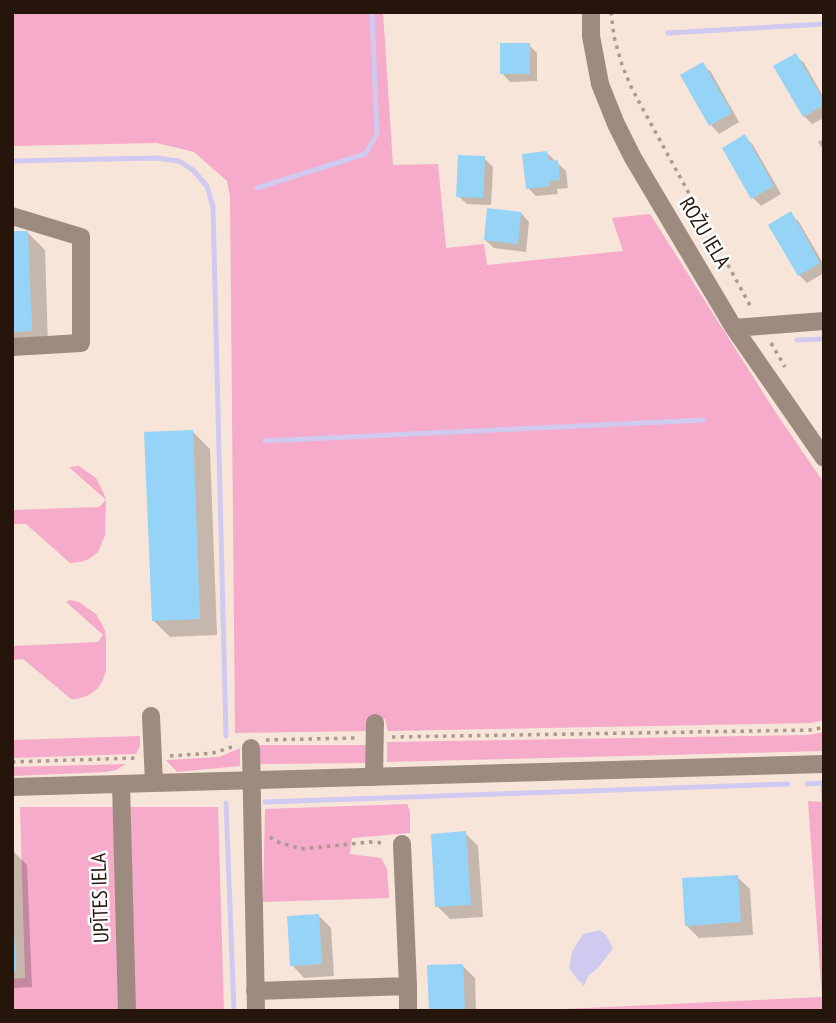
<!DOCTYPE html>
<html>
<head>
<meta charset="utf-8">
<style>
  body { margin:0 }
  #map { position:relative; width:836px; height:1023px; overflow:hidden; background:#f8e5d9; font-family:"PT Sans Narrow",sans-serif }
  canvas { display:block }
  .frame { position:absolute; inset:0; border:14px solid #25150a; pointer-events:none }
</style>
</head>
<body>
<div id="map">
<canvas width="836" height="1023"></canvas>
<div class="frame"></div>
</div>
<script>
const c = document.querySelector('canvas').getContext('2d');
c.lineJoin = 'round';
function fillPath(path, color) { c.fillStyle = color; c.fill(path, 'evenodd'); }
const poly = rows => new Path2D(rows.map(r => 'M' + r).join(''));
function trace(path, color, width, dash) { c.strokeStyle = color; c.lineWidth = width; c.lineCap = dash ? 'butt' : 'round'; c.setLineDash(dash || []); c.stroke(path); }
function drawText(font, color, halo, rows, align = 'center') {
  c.font = font + ' "PT Sans Narrow",sans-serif'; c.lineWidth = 5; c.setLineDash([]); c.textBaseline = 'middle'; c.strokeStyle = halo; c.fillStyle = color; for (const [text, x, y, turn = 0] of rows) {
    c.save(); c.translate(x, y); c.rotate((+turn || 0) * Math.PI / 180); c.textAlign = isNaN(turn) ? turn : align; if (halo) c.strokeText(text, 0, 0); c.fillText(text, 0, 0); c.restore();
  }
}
const green = poly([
  [12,12,383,12,393,165,438,164,446,248,484,244,487,265,623,251,612,218,650,214,776,413,824,483,824,720,811,723,388,731,385,719,367,720,366,731,235,733,230,196,227,181,194,152,157,143,12,146],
  [79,466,96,478,104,494,106,500,105,535,98,552,89,559,81,562,70,563,26,524,12,524,12,510,99,507,106,500,69,467],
  [70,600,79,602,96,614,105,630,106,640,106,671,103,680,98,688,89,695,77,699,71,699,23,659,12,660,12,646,98,642,103,635,66,602],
  [824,732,824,751,387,762,387,742,808,735],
  [140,736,140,746,136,754,12,758,12,740],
  [259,745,368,745,367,763,259,764],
  [240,748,240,766,177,772,166,760,219,757],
  [126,764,116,770,106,772,12,776,12,767],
  [808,801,824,802,824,1011,522,1011,822,997],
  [407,804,410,811,410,833,352,838,350,854,381,858,387,869,389,898,263,902,265,809],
  [20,807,218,807,224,1011,12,1011,12,979,25,978]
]);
const water = poly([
  [600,930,606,935,613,948,599,967,588,976,584,986,577,979,569,968,572,952,583,934]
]);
const shadow = poly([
  [529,45,537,53,537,81,510,82,502,73],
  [795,55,804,63,824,98,824,118,812,124,804,116],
  [702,64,711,72,739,122,719,134,711,125,682,76],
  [745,137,753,145,781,194,761,206,753,198],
  [824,139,824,151,818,142],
  [547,153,566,171,568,188,557,189,558,194,536,196,528,188],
  [484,158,493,167,491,205,467,204,458,196],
  [521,213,529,222,526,252,494,248,485,240],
  [790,214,799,222,824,265,824,273,807,283,799,275],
  [12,233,28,233,45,250,48,347,12,349],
  [193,432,210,449,217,635,170,637,153,620],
  [465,833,478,846,483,917,450,919,437,906],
  [12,850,27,865,32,987,12,988],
  [737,877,750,889,753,935,699,938,686,925],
  [319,916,331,928,334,976,304,978,292,965],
  [462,965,475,978,476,1011,431,1011]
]);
const stream = poly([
  [668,33,824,24],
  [12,161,156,158,179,161,193,170,207,186,213,207,226,736],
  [257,188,365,154,377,134,372,12],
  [797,340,824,339],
  [265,441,703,420],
  [823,783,824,805],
  [807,784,824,783],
  [265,802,788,784],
  [226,803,234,1011]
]);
const building = poly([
  [500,43,530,43,530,74,500,74],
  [796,53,824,101,824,105,803,117,773,66],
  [703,62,732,113,709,126,680,75],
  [745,134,774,186,751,199,722,148],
  [547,151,549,161,558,160,560,180,550,181,550,186,526,189,522,154],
  [458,155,485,156,483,198,456,197],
  [487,208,521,212,518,244,484,240],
  [791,211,820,263,798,276,768,225],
  [12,231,28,231,32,331,12,332],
  [193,430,200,619,152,621,144,432],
  [466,831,471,905,435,907,431,834],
  [738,875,741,922,685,926,682,878],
  [319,914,322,964,290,966,287,916],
  [12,929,14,929,16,971,12,971],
  [463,964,465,1011,429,1011,427,965]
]);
const path = poly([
  [611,12,614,37,622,65,632,89,752,309],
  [771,343,785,367],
  [392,737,812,730,824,727],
  [266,740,356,738],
  [170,756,213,753,235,746],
  [12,762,135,758],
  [270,837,275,841,301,849,370,842,386,843]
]);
const minor = poly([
  [591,12,591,36,600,84,616,124,633,158,734,328,824,458],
  [12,216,81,237,81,343,12,347],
  [734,328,824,321],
  [151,716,154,783],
  [251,748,256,1011],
  [374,777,375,723],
  [121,784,127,1011],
  [12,787,824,764],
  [408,986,408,1011],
  [255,991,408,986,402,844]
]);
const streetNames = [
  ["ROŽU IELA",704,233,59],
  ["UPĪTES IELA",101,898,-92]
];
fillPath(green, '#f5abc9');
fillPath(water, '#d0c9f0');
fillPath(shadow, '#0003');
trace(stream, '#d0c9f0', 5);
fillPath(building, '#95d4f7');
trace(path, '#ac9a8e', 3.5, [3.5, 5]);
trace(minor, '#9e8b7f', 18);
drawText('21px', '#25150a', '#fff', streetNames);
</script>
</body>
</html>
